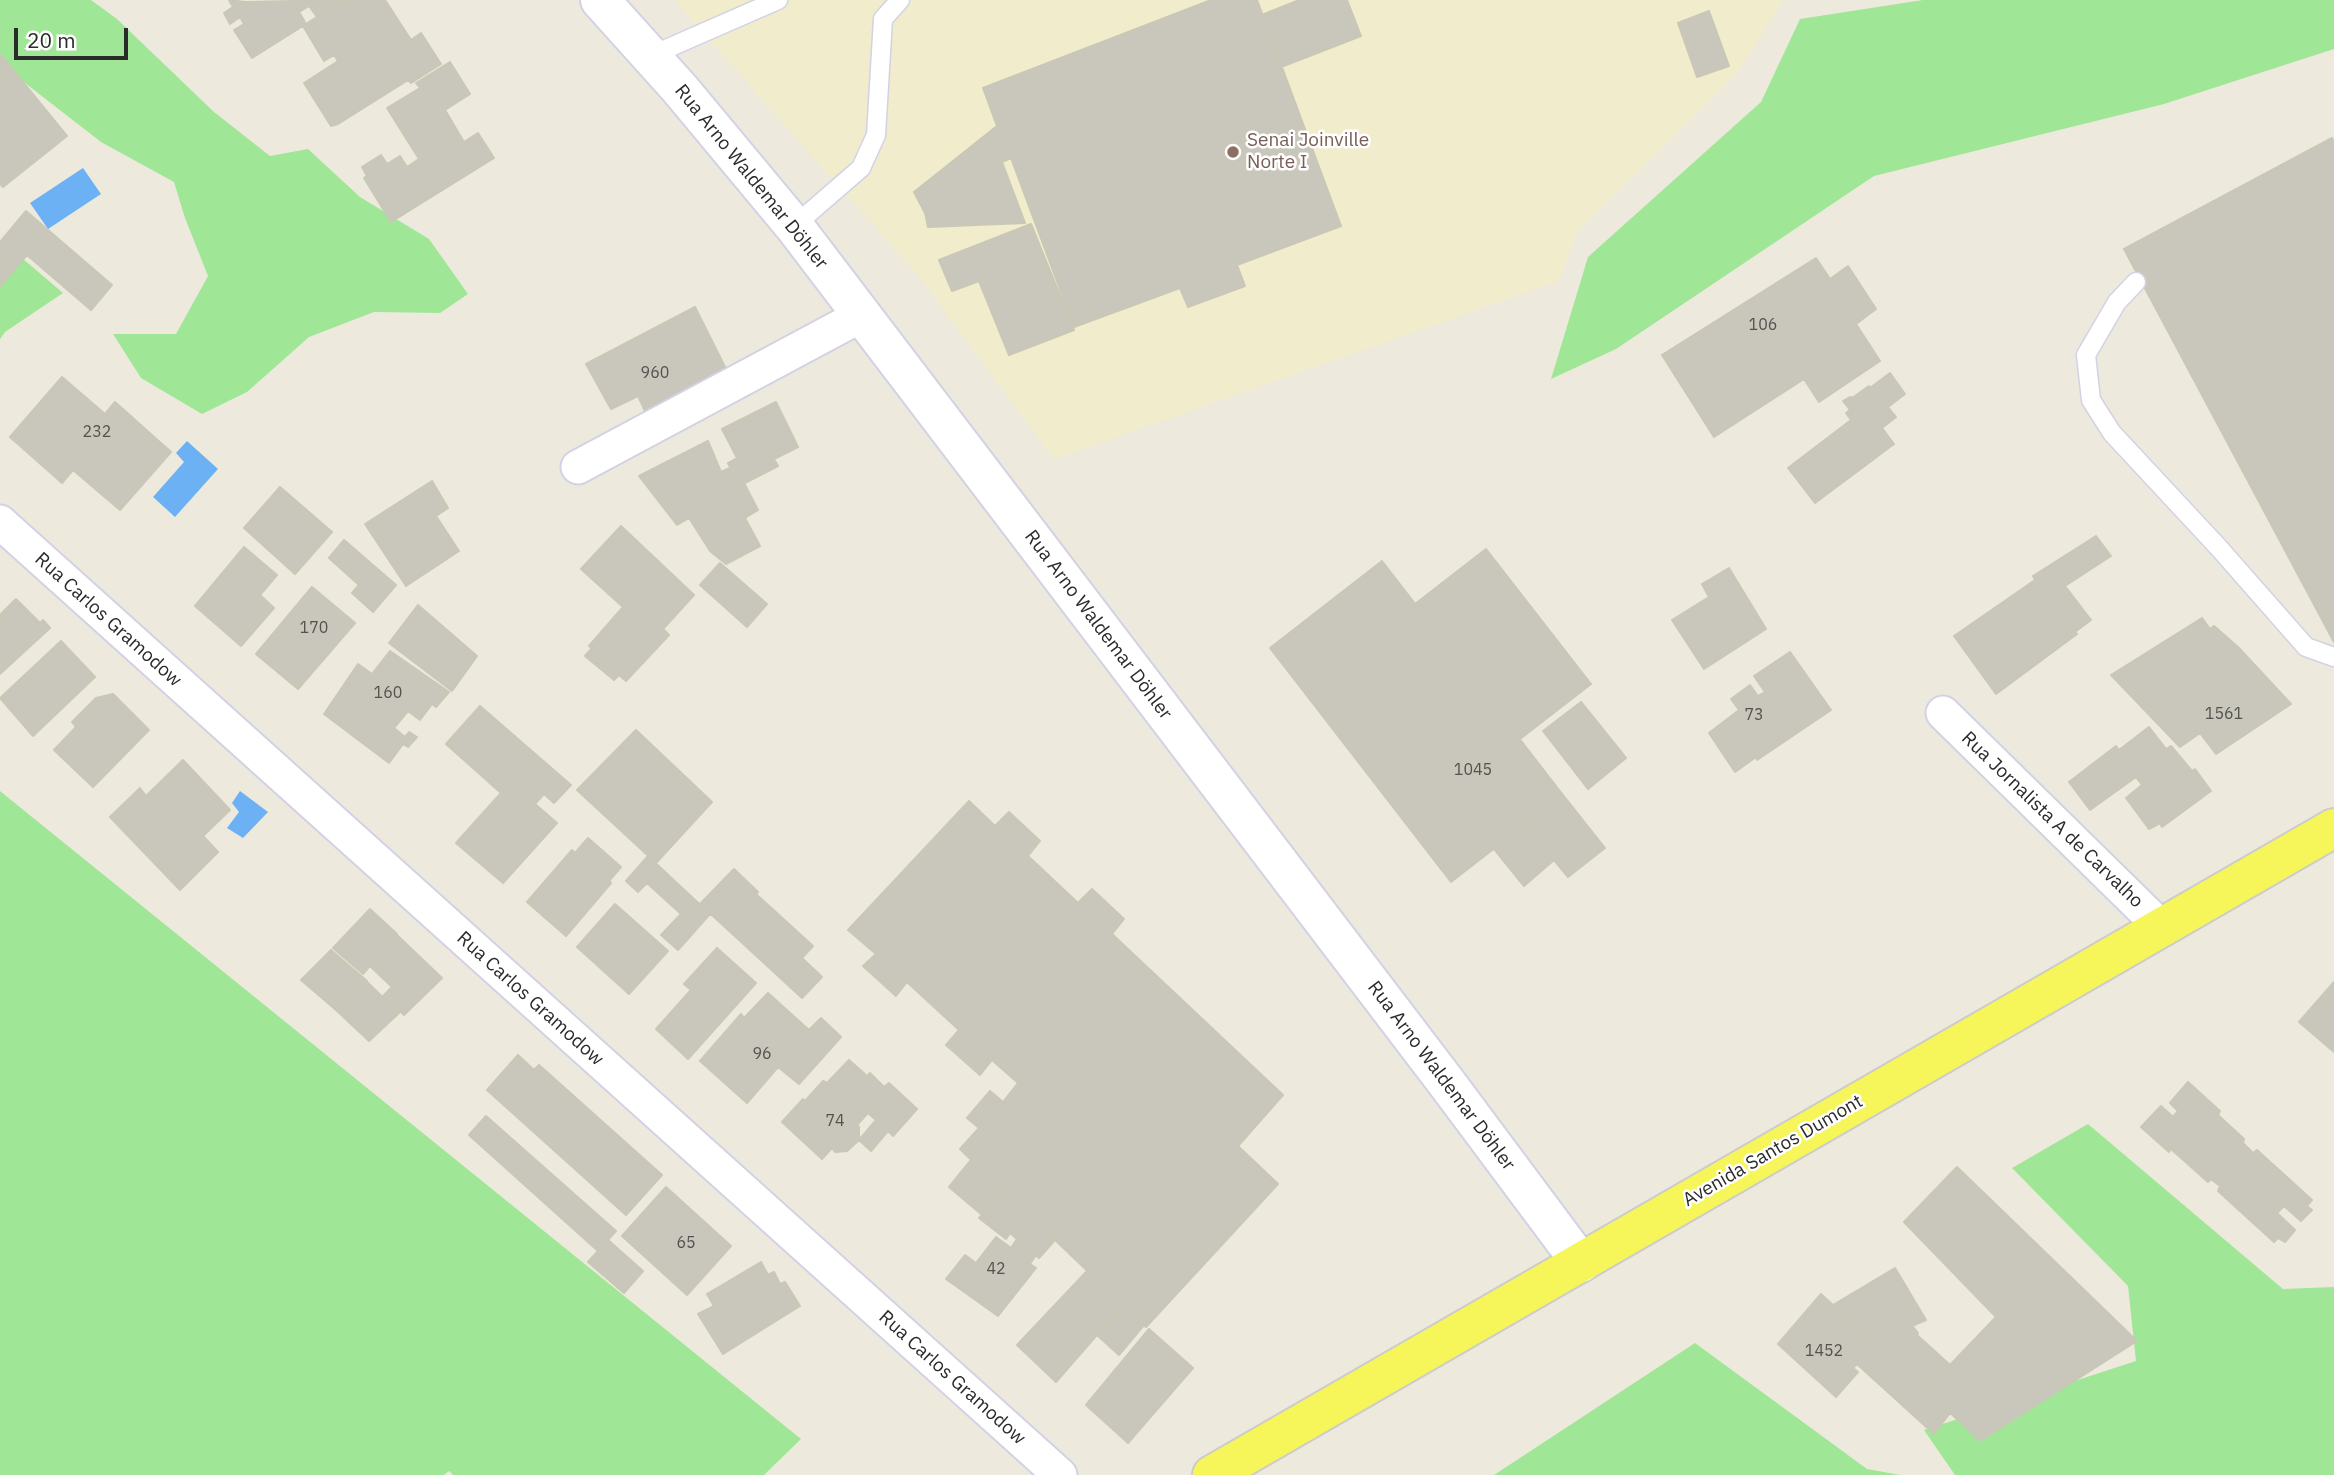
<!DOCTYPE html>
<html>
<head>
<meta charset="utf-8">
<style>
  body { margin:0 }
  #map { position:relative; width:2334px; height:1475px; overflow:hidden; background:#edeadd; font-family:"IBM Plex Sans",sans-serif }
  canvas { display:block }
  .scale { position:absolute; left:14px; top:28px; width:114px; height:32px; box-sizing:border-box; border:4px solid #2b2b2b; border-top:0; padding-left:9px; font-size:21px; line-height:24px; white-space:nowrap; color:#2b2b2b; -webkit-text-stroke:5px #fff; paint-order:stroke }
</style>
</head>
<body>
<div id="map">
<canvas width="2334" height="1475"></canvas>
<div class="scale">20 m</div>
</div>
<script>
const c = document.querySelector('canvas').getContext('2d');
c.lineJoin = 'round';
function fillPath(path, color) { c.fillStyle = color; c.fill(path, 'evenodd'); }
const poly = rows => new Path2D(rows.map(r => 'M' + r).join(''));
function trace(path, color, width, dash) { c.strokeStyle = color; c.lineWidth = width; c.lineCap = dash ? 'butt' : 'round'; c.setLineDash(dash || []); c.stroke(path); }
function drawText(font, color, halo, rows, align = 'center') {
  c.font = font + ' "IBM Plex Sans",sans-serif'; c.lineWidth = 5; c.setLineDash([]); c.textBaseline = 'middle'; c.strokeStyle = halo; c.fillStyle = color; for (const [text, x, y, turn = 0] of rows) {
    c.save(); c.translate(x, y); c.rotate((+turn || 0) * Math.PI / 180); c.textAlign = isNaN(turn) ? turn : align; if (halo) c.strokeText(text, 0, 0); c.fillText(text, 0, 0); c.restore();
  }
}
const education = poly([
  [674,0,1784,0,1737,73,1577,232,1559,281,1054,459,921,279]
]);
const green = poly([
  [0,0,91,0,117,19,214,112,270,156,308,149,360,197,429,239,468,294,440,313,374,312,309,337,247,392,202,414,141,378,113,334,176,334,208,276,185,218,174,182,101,142,16,76,0,57],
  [1923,0,2334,0,2334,49,2164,104,1874,176,1616,349,1551,379,1588,257,1761,102,1800,19],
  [0,257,22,258,63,293,5,332,0,339],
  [0,791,801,1439,764,1475,453,1475,449,1471,444,1475,0,1475],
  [2088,1124,2283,1289,2334,1287,2334,1475,1955,1475,1924,1430,2136,1361,2128,1286,2012,1168],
  [1695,1343,1867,1469,1900,1475,1494,1475]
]);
const water = poly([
  [83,168,101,194,48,229,30,203],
  [187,441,218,469,175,517,153,497,184,462,176,453],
  [240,791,268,812,243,838,227,828,239,812,232,803]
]);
const building = poly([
  [229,0,245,2,343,0,317,17,309,6,299,12,306,24,252,58,234,30,244,24,240,17,230,24,224,13,233,7,229,0],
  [343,0,385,0,411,40,421,33,441,64,411,83,408,80,338,124,331,126,304,83,338,61,334,55,324,61,303,26,343,0],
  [1211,0,1257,0,1341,226,1237,265,1245,286,1188,307,1180,288,1074,327,1011,158,1002,162,1025,223,928,227,925,213,914,192,997,126,983,88,1211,0],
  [1299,0,1347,0,1361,36,1281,67,1262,15,1299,0],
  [1709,11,1729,66,1697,77,1678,23,1709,11],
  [0,54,67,136,3,187,0,184,0,54],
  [450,62,470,94,445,110,464,142,478,133,494,158,391,222,364,178,367,176,362,167,381,155,387,164,400,156,407,167,419,159,387,108,420,88,416,83,450,62],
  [2332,138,2334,142,2334,642,2124,249,2332,138],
  [26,211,112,285,91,310,27,255,0,286,0,242,26,211],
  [1031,224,1074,330,1009,355,979,281,952,291,939,260,1031,224],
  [1816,258,1830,279,1848,266,1876,309,1856,324,1880,361,1819,402,1804,379,1714,437,1662,355,1816,258],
  [695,307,727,371,646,413,638,396,611,409,586,364,695,307],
  [1890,373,1905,394,1888,407,1896,417,1882,428,1894,444,1815,503,1788,468,1851,420,1846,413,1850,410,1843,401,1850,397,1852,398,1869,386,1870,388,1890,373],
  [62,377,105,414,115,402,171,452,120,510,73,470,62,483,10,437,62,377],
  [776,402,798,447,774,459,778,466,739,486,728,463,737,458,722,429,776,402],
  [708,441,721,472,730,468,739,486,744,483,758,510,745,518,760,546,726,564,710,551,689,518,677,525,639,476,708,441],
  [432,481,448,508,436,516,459,551,406,586,365,524,432,481],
  [280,487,332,532,295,574,244,528,280,487],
  [621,526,694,595,663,629,669,635,626,681,619,675,614,680,585,656,592,648,589,646,623,607,581,569,621,526],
  [2096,536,2111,556,2065,586,2091,620,2075,632,2077,634,1996,694,1954,636,2035,580,2033,576,2096,536],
  [344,540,396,585,373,612,352,593,359,585,329,558,344,540],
  [244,547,277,575,260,595,274,608,241,646,195,606,244,547],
  [1486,549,1591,684,1520,739,1415,604,1486,549],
  [1382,561,1563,795,1451,882,1270,648,1382,561],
  [720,563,767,604,747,627,700,585,720,563],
  [1729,568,1766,629,1704,669,1672,620,1709,597,1702,584,1729,568],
  [312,587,355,623,298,689,256,654,312,587],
  [16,599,40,623,43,620,50,628,0,674,0,615,16,599],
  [418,605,477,656,452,691,389,643,418,605],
  [2202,618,2210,629,2214,626,2238,647,2291,704,2216,754,2200,733,2180,747,2111,675,2202,618],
  [61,641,95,677,33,736,0,698,61,641],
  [390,651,449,692,436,707,432,704,420,720,408,711,394,728,405,737,409,732,417,737,408,747,403,744,389,763,324,714,358,664,372,674,390,651],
  [1790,652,1831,710,1757,760,1756,757,1735,772,1709,733,1739,710,1731,699,1750,685,1758,696,1765,692,1754,676,1790,652],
  [113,694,149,730,93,787,54,750,76,727,72,722,96,698,113,694],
  [1581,702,1626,758,1588,789,1543,731,1581,702],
  [480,706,571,785,554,803,544,794,535,804,557,823,503,883,456,843,501,793,446,744,480,706],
  [2149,727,2166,749,2171,746,2192,771,2195,769,2211,791,2162,827,2160,823,2149,829,2126,798,2142,785,2136,777,2090,810,2069,782,2116,746,2119,750,2149,727],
  [636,730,712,802,656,863,577,790,636,730],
  [183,760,230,810,203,836,218,852,180,890,110,817,140,788,146,796,183,760],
  [1563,795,1605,848,1568,877,1554,860,1524,886,1494,849,1563,795],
  [969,801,995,826,1009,812,1040,841,1028,856,1078,903,1092,889,1124,919,1112,934,1283,1095,1238,1146,1278,1184,1146,1327,960,1149,979,1128,967,1118,990,1091,1003,1102,1018,1083,992,1060,980,1075,946,1045,959,1030,907,982,896,996,863,966,876,954,848,930,969,801],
  [588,838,621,867,609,881,611,883,566,936,527,902,572,850,575,853,588,838],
  [648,856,710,914,678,950,661,935,681,914,647,883,638,892,626,881,648,856],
  [734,869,758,892,756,894,813,946,802,958,822,977,802,998,700,904,734,869],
  [615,904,668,951,629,994,577,947,615,904],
  [370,909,397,934,363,974,333,948,370,909],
  [397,935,442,978,404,1015,383,996,392,987,370,966,397,935],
  [717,948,756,983,688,1059,656,1029,691,990,684,984,717,948],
  [331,950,367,981,336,1010,301,980,331,950],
  [366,981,399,1013,369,1041,336,1010,366,981],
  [2334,982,2334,1052,2299,1022,2334,982],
  [768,993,809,1030,821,1018,841,1037,799,1084,778,1067,747,1103,700,1061,741,1014,744,1018,768,993],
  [518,1055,534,1070,539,1065,662,1175,626,1215,487,1090,518,1055],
  [849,1060,867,1076,870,1073,884,1087,889,1083,917,1109,893,1136,888,1131,871,1151,859,1140,847,1151,835,1152,832,1148,822,1159,782,1122,803,1099,805,1101,823,1081,827,1083,849,1060],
  [868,1113,876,1120,859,1140,859,1127,857,1125,868,1113],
  [2188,1082,2220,1111,2218,1115,2244,1139,2243,1143,2253,1153,2257,1150,2312,1200,2307,1206,2312,1210,2301,1221,2284,1206,2277,1213,2295,1230,2285,1242,2278,1238,2274,1242,2218,1191,2220,1186,2211,1179,2208,1182,2171,1149,2169,1152,2141,1127,2161,1106,2173,1117,2178,1111,2170,1103,2188,1082],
  [486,1116,616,1231,598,1251,469,1135,486,1116],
  [971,1160,1002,1189,981,1214,949,1187,971,1160],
  [1957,1167,2137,1341,1980,1441,1926,1390,1996,1317,1904,1222,1957,1167],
  [666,1187,731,1246,687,1295,622,1236,666,1187],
  [1002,1189,1055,1240,1039,1258,1010,1233,1006,1239,979,1218,1002,1189],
  [996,1237,1011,1248,1017,1239,1036,1255,1030,1264,1036,1268,998,1316,946,1279,965,1255,976,1263,996,1237],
  [608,1240,643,1271,624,1293,588,1262,608,1240],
  [761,1262,768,1275,774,1272,780,1284,785,1282,800,1306,723,1354,698,1314,714,1306,707,1294,761,1262],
  [1895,1268,1926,1320,1912,1326,1918,1333,1917,1335,1950,1365,1926,1390,1833,1305,1895,1268],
  [1087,1271,1123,1305,1056,1382,1017,1345,1087,1271],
  [1821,1294,1950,1413,1934,1434,1857,1364,1853,1368,1858,1372,1836,1397,1778,1344,1821,1294],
  [1123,1305,1144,1325,1119,1355,1098,1336,1123,1305],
  [1149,1329,1193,1368,1128,1443,1086,1405,1149,1329]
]);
const service = poly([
  [650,56,778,0],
  [794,226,861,168,876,135,883,19,900,0],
  [2136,282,2117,302,2086,355,2091,400,2112,433,2219,548,2306,647,2334,657]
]);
const minor = poly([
  [578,467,862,315],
  [0,522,1060,1475],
  [1943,713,2161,927]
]);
const secondary = poly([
  [600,0,680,89,794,226,1449,1086,1581,1263]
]);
const primary = poly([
  [1212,1475,2334,828]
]);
const markers = [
  [1233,152,7,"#8d6e63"]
];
const numberNames = [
  ["106",1763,325],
  ["960",655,373],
  ["232",97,432],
  ["170",314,628],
  ["160",388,693],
  ["1561",2224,714],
  ["73",1754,715],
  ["1045",1473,770],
  ["96",762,1054],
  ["74",835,1121],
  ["65",686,1243],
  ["42",996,1269],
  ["1452",1824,1351]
];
const educationNames = [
  ["Senai Joinville",1247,141],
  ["Norte I",1247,163]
];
const streetNames = [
  ["Rua Arno Waldemar Döhler",751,177,51],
  ["Rua Carlos Gramodow",108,620,42],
  ["Rua Arno Waldemar Döhler",1098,625,53],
  ["Rua Jornalista A de Carvalho",2052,820,44],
  ["Rua Carlos Gramodow",530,999,42],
  ["Rua Arno Waldemar Döhler",1441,1076,53],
  ["Avenida Santos Dumont",1773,1151,-30],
  ["Rua Carlos Gramodow",952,1378,42]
];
fillPath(education, '#f0eccc');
fillPath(green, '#a0e697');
fillPath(water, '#6cb1f3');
fillPath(building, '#c9c7bb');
trace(building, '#c9c7b6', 2);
trace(service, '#d3d2e4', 21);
trace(minor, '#d3d2e4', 37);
trace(secondary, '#d3d2e4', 42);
trace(primary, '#ccc', 42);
trace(service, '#fff', 18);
trace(minor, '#fff', 33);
trace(secondary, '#fff', 38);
trace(primary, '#f6f559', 38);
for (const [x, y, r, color] of markers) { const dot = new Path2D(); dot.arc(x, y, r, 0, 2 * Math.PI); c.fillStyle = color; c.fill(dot); trace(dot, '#fff', 2.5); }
drawText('16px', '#52524f', null, numberNames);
drawText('19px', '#785e54', '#fff', educationNames, 'left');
drawText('19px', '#2b2b2b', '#fff', streetNames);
</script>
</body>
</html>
